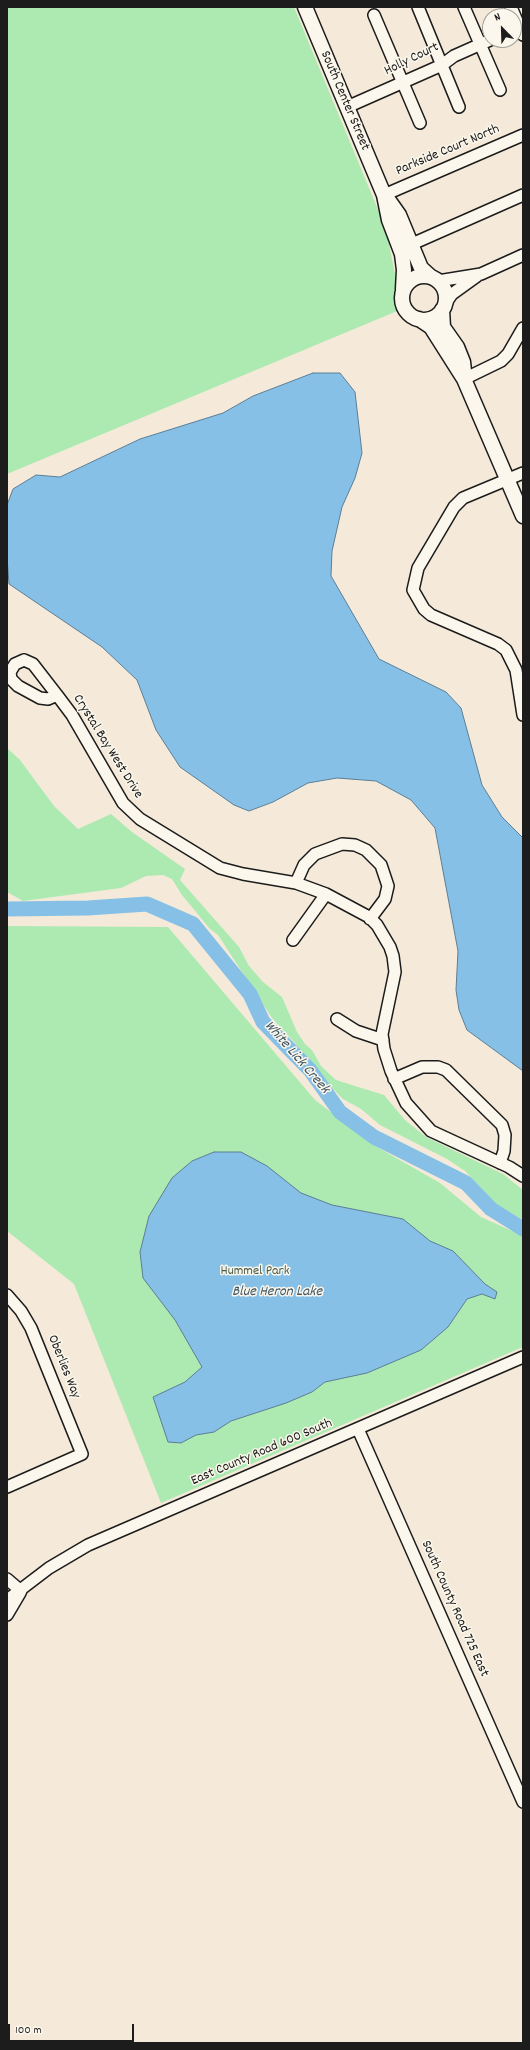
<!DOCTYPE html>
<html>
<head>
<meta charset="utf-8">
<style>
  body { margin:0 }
  #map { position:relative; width:530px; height:2050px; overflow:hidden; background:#f5ead9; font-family:Dekko,sans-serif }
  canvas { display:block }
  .frame { position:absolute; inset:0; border:8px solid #1c1c1c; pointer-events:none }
  .north { position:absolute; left:482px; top:8px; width:40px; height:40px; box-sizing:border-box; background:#fbf7ec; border:1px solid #a29f99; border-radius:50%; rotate:337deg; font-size:11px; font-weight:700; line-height:16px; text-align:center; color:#1c1c1c }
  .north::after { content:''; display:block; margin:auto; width:14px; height:18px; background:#1c1c1c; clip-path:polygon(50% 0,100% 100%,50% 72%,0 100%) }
  .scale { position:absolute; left:8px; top:2024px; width:126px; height:18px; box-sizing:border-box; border:2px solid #1c1c1c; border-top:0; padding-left:5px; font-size:12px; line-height:14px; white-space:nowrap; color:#1c1c1c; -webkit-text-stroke:3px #fbf7ec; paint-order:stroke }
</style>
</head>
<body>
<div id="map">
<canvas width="530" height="2050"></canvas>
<div class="frame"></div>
<div class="north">N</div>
<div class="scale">100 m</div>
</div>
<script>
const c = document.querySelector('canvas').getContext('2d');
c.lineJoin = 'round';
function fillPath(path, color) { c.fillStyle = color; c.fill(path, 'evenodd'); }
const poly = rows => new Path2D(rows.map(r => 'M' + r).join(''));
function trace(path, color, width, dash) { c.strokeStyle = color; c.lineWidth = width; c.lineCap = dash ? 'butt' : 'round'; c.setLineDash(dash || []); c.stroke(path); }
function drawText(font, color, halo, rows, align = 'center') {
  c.font = font + ' Dekko,sans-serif'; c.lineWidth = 3; c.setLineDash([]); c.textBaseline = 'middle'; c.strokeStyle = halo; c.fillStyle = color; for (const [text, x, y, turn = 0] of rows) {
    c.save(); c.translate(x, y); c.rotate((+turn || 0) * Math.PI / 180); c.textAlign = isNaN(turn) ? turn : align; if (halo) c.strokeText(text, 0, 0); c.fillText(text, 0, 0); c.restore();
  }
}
const green = poly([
  [7,7,294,7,386,229,402,309,7,474],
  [7,748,20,760,54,806,78,829,111,814,132,832,185,869,180,880,239,947,249,966,263,982,282,997,297,1032,305,1044,312,1050,321,1066,336,1080,384,1095,405,1120,426,1137,503,1174,523,1190,523,1220,496,1204,465,1171,447,1159,380,1125,361,1109,343,1099,321,1077,295,1043,272,1018,218,935,210,929,182,895,172,879,163,875,146,876,121,888,23,901,7,892],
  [7,926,168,927,315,1100,377,1147,440,1183,481,1217,523,1236,523,1347,161,1503,74,1284,7,1231]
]);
const water = poly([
  [313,373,340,373,355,392,362,453,355,478,342,507,332,551,331,576,379,659,446,692,461,708,482,785,502,817,523,838,523,1071,467,1030,459,1010,456,990,458,951,435,828,411,800,376,781,337,778,308,783,273,802,249,811,234,805,180,767,156,730,137,680,102,647,9,584,7,557,7,505,13,489,36,475,60,477,140,439,223,413,253,396,313,373],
  [214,1152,241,1152,267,1166,301,1193,332,1205,403,1219,430,1241,453,1251,485,1284,497,1292,495,1299,482,1294,467,1299,448,1327,421,1350,367,1373,325,1382,312,1392,286,1403,231,1421,214,1432,196,1435,181,1443,168,1442,153,1397,185,1382,202,1367,175,1320,143,1278,140,1252,149,1216,172,1178,192,1161,214,1152]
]);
const river = poly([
  [7,909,88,908,147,904,193,924,250,994,263,1022,310,1070,340,1112,374,1137,466,1183,491,1209,523,1229]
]);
const minor = poly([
  [418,7,459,107],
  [464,7,500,90],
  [511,7,523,35],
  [374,15,420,123],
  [347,107,442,65,454,56,490,40],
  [384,195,523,135],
  [412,244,523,195],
  [438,281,481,274,523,255],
  [445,304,452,294,477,276],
  [464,379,501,361,508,354,523,328],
  [523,473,463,498,454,507,418,568,413,590,424,609,431,615,498,644,506,650,516,670,523,715],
  [24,660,33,664,57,695,48,699,40,698,18,686,11,679,10,672,15,664,24,660],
  [57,695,72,715,123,803,140,819,220,868,243,874,296,883,326,894,369,917,377,925,390,947,393,956,395,972,382,1034,384,1049,391,1071,406,1103,431,1131,509,1167,523,1176],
  [296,883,304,865,315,854,342,844,355,845,366,850,381,865,388,886,385,899,370,919],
  [293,940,326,894],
  [337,1019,356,1031,383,1040],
  [394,1079,422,1067,438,1067,446,1070,502,1125,505,1135,504,1151,500,1163],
  [7,1295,21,1311,31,1328,82,1454,7,1487],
  [358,1429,523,1802],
  [7,1579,21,1591],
  [7,1600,49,1568,88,1545,523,1357],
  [7,1615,20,1593]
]);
const major = poly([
  [305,7,384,195,389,220,402,254,404,270,403,289],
  [387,198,399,215,421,268,431,277],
  '402 298a22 22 0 1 1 44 0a22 22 0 1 1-44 0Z',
  [442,310,443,327,457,347,463,362,464,371],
  [419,319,431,327,464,379,523,516]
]);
const streetNames = [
  ["Holly Court",412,60,-26],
  ["South Center Street",344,101,67],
  ["Parkside Court North",448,151,-23],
  ["Crystal Bay West Drive",107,747,58],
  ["Oberlies Way",63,1367,68],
  ["East County Road 600 South",262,1453,-23],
  ["South County Road 725 East",454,1609,66]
];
const parkNames = [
  ["Hummel Park",255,1272]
];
const waterNames = [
  ["White Lick Creek",296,1058,49],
  ["Blue Heron Lake",277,1293]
];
fillPath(green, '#aceab1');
fillPath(water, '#87c0e6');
trace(water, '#5c7e95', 1);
trace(river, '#87c0e6', 15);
trace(minor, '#1c1c1c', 14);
trace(major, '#1c1c1c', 17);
trace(minor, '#fbf7ec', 11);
trace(major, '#fbf7ec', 14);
drawText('14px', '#1c1c1c', '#fbf7ec', streetNames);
drawText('14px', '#475a49', '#fbf7ec', parkNames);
drawText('italic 15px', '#415563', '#fbf7ec', waterNames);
</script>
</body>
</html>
